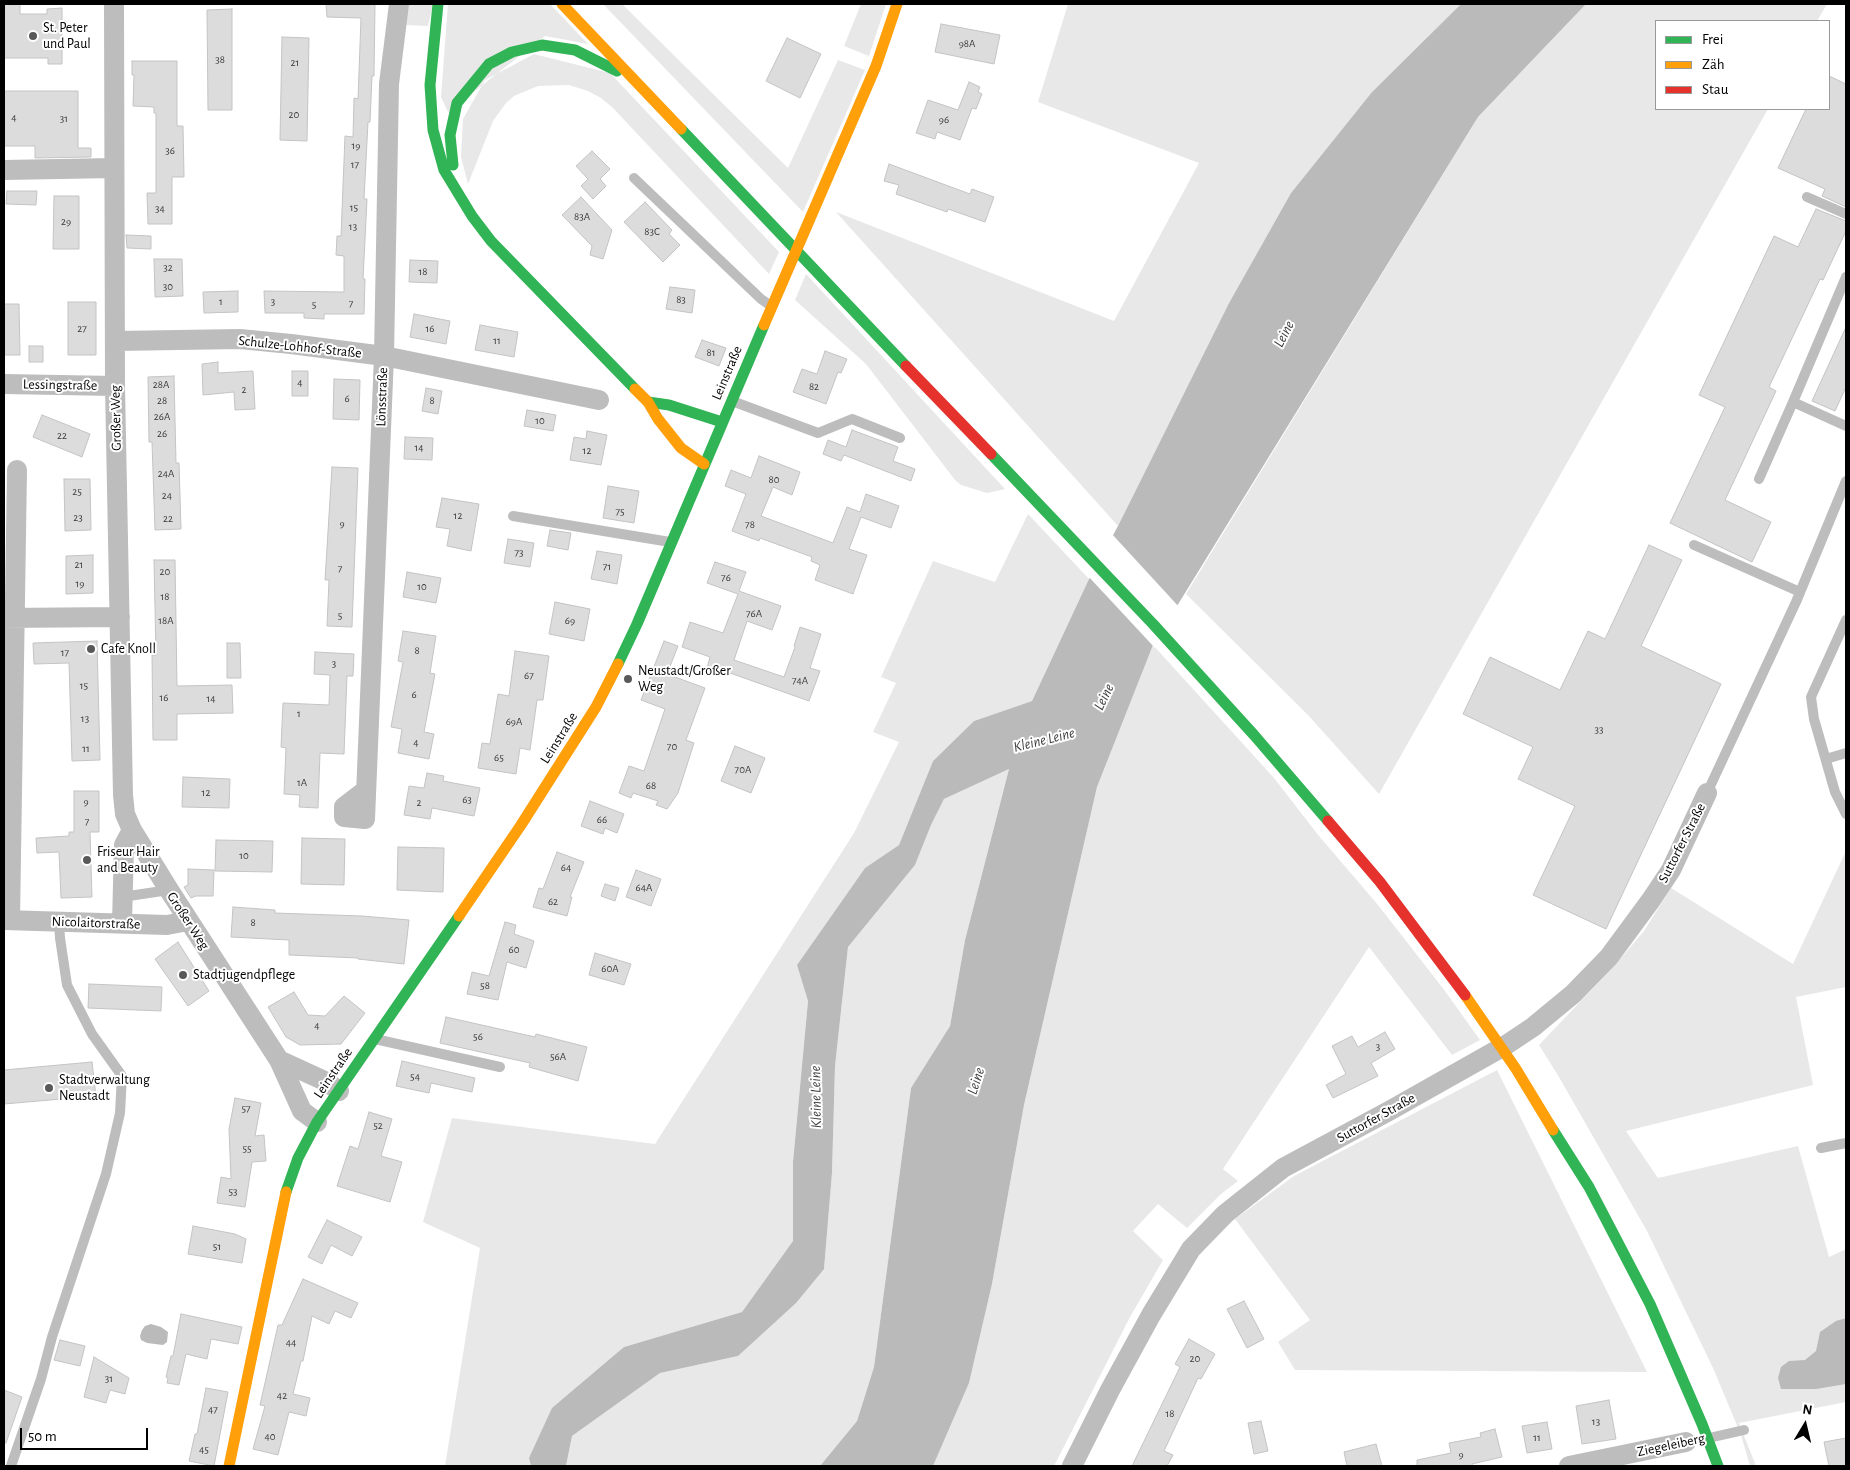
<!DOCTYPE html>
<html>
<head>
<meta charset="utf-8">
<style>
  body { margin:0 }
  #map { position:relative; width:1850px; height:1470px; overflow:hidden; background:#fff; font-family:"Alegreya Sans",sans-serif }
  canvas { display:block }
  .frame { position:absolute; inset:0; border:5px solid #000; pointer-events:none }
  .legend { position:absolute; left:1655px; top:20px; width:175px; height:90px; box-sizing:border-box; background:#fff; border:1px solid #999; margin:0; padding:6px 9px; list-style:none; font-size:15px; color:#000 }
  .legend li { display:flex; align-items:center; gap:10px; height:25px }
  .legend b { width:25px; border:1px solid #999 }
  .north { position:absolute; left:1780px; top:1400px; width:50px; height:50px; -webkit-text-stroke:4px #fff; paint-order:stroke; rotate:9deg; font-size:14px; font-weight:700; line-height:20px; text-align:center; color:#000 }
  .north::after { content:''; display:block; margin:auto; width:18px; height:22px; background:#000; clip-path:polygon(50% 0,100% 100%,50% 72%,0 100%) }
  .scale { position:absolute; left:20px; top:1428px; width:128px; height:22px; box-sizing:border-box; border:2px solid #000; border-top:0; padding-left:6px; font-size:15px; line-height:18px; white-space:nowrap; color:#000; -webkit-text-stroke:4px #fff; paint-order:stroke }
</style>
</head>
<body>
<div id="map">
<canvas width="1850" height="1470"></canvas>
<div class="frame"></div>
<ul class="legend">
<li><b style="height:6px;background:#30b455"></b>Frei</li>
<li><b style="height:6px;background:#ff9f0a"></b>Zäh</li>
<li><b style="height:6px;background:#e5322d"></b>Stau</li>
</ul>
<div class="north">N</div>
<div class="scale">50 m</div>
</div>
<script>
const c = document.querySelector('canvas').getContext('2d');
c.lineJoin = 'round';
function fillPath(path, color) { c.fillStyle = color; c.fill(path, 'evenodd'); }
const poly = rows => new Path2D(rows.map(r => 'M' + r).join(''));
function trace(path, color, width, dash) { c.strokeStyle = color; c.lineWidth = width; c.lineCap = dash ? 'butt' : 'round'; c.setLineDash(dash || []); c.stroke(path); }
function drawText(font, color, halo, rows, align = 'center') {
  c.font = font + ' "Alegreya Sans",sans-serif'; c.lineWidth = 4; c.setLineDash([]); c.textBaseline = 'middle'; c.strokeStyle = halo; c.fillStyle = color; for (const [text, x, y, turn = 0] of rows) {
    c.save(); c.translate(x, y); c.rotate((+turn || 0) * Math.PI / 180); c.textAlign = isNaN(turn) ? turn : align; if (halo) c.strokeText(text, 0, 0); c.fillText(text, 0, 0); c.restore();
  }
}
const green = poly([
  [408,4,433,4,428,26,406,25],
  [448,4,550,4,588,44,545,36,448,112,441,97],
  [603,4,622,4,788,168,838,60,865,70,803,212],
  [861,4,886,4,869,56,844,46],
  [1068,4,1461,4,1372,92,1291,193,1229,303,1118,526,836,212,1114,321,1199,163,1038,102],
  [1586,4,1827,4,1817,21,1656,21,1656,109,1768,109,1379,794,1308,715,1186,594,1478,117],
  [534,54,610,73,779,252,769,274,613,108,601,98,588,91,569,85,538,86,514,96,506,103,493,121,468,184,461,157,463,119,485,80],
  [806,274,1005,489,987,493,961,485,955,480,866,364,795,300],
  [1028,514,1089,579,1032,701,974,721,933,761,899,845,865,868,797,965,808,1001,793,1162,793,1241,742,1312,624,1347,529,1458,531,1466,445,1466,480,1248,423,1222,452,1118,655,1144,854,833,899,742,873,732,896,683,881,677,933,561,995,582],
  [1153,645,1274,778,1319,836,1378,905,1445,991,1480,1040,1452,1055,1369,947,1223,1169,1238,1181,1221,1194,1187,1228,1158,1204,1133,1231,1163,1260,1130,1317,1054,1466,933,1466,969,1383,992,1284,1024,1105,1097,787],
  [1009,769,965,940,950,1026,911,1088,874,1367,857,1421,820,1466,566,1466,572,1436,660,1373,738,1356,824,1269,832,1173,835,1066,848,947,915,865,931,825,944,799],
  [1846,851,1846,987,1796,997,1813,1085,1626,1131,1658,1178,1798,1146,1829,1257,1846,1249,1846,1402,1739,1423,1756,1466,1750,1466,1741,1435,1713,1368,1647,1231,1559,1077,1539,1045,1616,964,1644,931,1671,888,1793,964],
  [1497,1070,1647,1372,1295,1370,1278,1342,1310,1320,1235,1219,1294,1176]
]);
const water = poly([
  [1461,4,1586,4,1478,117,1153,645,1097,787,1024,1105,992,1284,969,1383,933,1466,820,1466,857,1421,874,1367,911,1088,950,1026,965,940,1009,769,944,799,931,825,915,865,848,947,835,1066,832,1173,824,1269,796,1303,738,1356,660,1373,572,1436,566,1466,531,1466,529,1458,552,1408,624,1347,742,1312,793,1241,793,1162,808,1001,797,965,865,868,899,845,933,761,974,721,1032,701,1089,579,1118,526,1229,303,1291,193,1372,92],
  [1846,1318,1846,1384,1816,1389,1781,1389,1778,1378,1781,1367,1789,1361,1805,1360,1816,1351,1820,1332,1836,1321],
  [151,1324,161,1327,168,1332,167,1342,163,1345,147,1343,141,1340,140,1336,142,1330,145,1326]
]);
const pier = poly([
  [1111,533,1180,608,1155,648,1088,576]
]);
const building = poly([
  [4,4,20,4,20,14,47,14,47,9,62,8,62,64,48,64,48,58,4,58,4,4],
  [326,4,375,4,374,76,372,76,370,122,368,122,364,199,367,199,363,279,365,279,364,314,324,314,324,319,304,318,304,313,265,313,264,291,344,292,344,256,336,255,337,236,341,236,345,136,353,137,354,98,358,99,361,18,327,17,326,4],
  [232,9,232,110,208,110,207,10,232,9],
  [941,24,1000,35,994,64,935,52,941,24],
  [282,37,309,38,307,141,280,140,282,37],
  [787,38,821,54,800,98,766,81,787,38],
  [132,61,177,61,177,126,183,126,184,177,172,177,172,224,148,224,147,193,156,193,156,113,154,113,154,107,133,106,134,75,132,75,132,61],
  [1829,76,1846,84,1846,207,1822,196,1825,189,1778,168,1806,109,1829,109,1829,76],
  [969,82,980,87,978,92,982,94,976,109,972,108,960,140,937,132,935,139,916,133,928,100,958,110,969,82],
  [4,91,78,91,78,148,91,148,91,157,35,158,35,146,4,146,4,91],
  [592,151,610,169,600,179,606,186,593,199,581,186,588,179,576,166,592,151],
  [889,164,970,194,972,189,994,197,985,222,948,209,947,212,896,194,899,185,884,181,889,164],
  [7,191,37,191,36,205,6,204,7,191],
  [54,196,79,196,79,249,53,249,54,196],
  [581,197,612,230,603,259,590,255,592,246,562,215,581,197],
  [645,202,672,230,669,234,680,245,663,262,624,222,645,202],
  [1816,209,1846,221,1846,231,1823,280,1820,279,1769,387,1776,391,1725,500,1771,522,1752,562,1670,523,1725,407,1699,395,1774,236,1798,247,1816,209],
  [126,235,151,236,151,249,127,248,126,235],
  [154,259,182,259,183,296,155,297,154,259],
  [410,260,438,261,437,283,409,282,410,260],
  [670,287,695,290,692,313,666,309,670,287],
  [238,291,238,312,204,313,203,292,238,291],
  [68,302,96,302,96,355,68,355,68,302],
  [4,304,19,304,20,355,4,355,4,304],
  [414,314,450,321,446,344,410,337,414,314],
  [480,325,518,332,514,357,475,350,480,325],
  [1846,327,1846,387,1835,411,1812,401,1846,327],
  [702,340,726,348,719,366,695,357,702,340],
  [29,346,43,346,43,362,29,362,29,346],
  [825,351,847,359,841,373,838,372,826,404,793,392,802,369,817,374,825,351],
  [218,362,218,373,253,371,255,409,235,410,234,392,203,395,202,364,218,362],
  [292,371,308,371,308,396,292,396,292,371],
  [174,376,176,463,179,463,181,529,155,530,152,442,149,442,148,377,174,376],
  [334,379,360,380,359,420,333,419,334,379],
  [426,388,442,391,438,414,422,411,426,388],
  [527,410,556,415,553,431,524,426,527,410],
  [42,415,90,434,82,457,33,437,42,415],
  [852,430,898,447,893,461,915,469,911,481,844,455,841,461,823,454,828,440,846,447,852,430],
  [587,431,607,435,601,465,570,460,574,437,586,439,587,431],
  [405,437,433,438,432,460,404,459,405,437],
  [759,456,800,472,792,495,773,487,761,516,833,543,847,507,860,512,866,494,899,506,891,528,861,517,849,549,867,555,853,594,815,580,820,565,811,561,812,557,760,538,759,541,732,531,746,494,725,486,731,470,751,478,759,456],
  [332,467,358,468,352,627,327,626,329,580,325,580,332,467],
  [64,479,90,479,91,530,65,531,64,479],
  [608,486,639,491,634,523,603,518,608,486],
  [442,498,479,504,471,551,447,546,450,529,436,527,442,498],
  [550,530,571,533,568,550,547,546,550,530],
  [508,539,534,543,530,567,504,563,508,539],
  [1649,545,1682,560,1641,646,1721,684,1606,929,1533,895,1575,806,1518,779,1533,747,1463,714,1490,657,1560,690,1588,631,1605,639,1649,545],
  [597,551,622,555,617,584,591,579,597,551],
  [93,555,93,593,66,594,66,556,93,555],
  [154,560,175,560,177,686,232,685,233,713,177,714,177,740,153,740,152,655,156,655,154,560],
  [715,562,746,572,739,591,781,606,772,630,747,621,734,660,784,677,795,647,794,646,800,627,821,634,810,668,820,671,809,701,730,673,729,675,707,668,710,657,682,647,690,622,723,633,738,594,707,583,715,562],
  [407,572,441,578,436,603,403,597,407,572],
  [555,602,590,609,584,641,549,634,555,602],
  [403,631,436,636,430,673,435,674,424,732,434,734,429,759,398,753,402,729,391,727,403,662,398,661,403,631],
  [97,641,100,760,72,761,69,663,34,664,33,643,97,641],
  [664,641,678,646,667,674,705,688,686,740,694,743,678,793,667,809,656,805,658,801,633,793,631,798,619,793,629,766,644,771,665,709,641,700,664,641],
  [227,643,240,643,241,678,227,678,227,643],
  [515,651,549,656,543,700,537,700,530,750,520,748,516,774,478,768,482,743,490,744,498,694,509,696,515,651],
  [315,652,354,654,353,676,347,676,344,754,320,753,318,808,299,807,300,795,284,794,286,748,281,747,283,703,329,705,330,675,314,674,315,652],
  [735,746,765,758,751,793,721,781,735,746],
  [427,773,444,776,443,781,480,788,474,816,432,808,430,819,404,815,409,786,424,788,427,773],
  [183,777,230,779,229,808,182,807,183,777],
  [74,791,99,791,99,832,90,832,92,897,61,898,59,852,37,853,36,838,69,836,69,832,74,832,74,791],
  [590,801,624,814,617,833,605,828,603,834,581,826,590,801],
  [302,838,345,839,344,885,301,884,302,838],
  [216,840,273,841,272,872,215,871,216,840],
  [398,847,444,848,443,892,397,890,398,847],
  [557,852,584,862,570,897,572,897,567,916,533,907,539,888,543,889,557,852],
  [188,869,214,870,213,896,196,896,191,898,184,887,188,885,188,869],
  [636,870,661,879,651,906,626,897,636,870],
  [605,884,619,888,615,901,601,896,605,884],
  [233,907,275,910,275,913,362,916,409,920,404,964,358,959,358,958,289,955,289,940,231,937,233,907],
  [505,922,516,925,514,934,534,941,526,968,507,962,498,1000,467,994,472,972,489,976,505,922],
  [178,942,209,991,188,1006,155,959,178,942],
  [595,953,631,964,624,985,589,975,595,953],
  [89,984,162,987,161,1011,88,1008,89,984],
  [294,992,308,1015,325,1016,344,996,365,1013,341,1044,300,1045,286,1037,268,1007,294,992],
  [446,1017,535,1037,536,1034,587,1047,578,1081,529,1067,530,1063,440,1043,446,1017],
  [1385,1032,1395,1049,1371,1063,1378,1076,1333,1098,1326,1085,1346,1074,1332,1046,1352,1036,1358,1047,1385,1032],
  [402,1061,475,1078,472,1092,431,1083,429,1093,396,1086,402,1061],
  [92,1062,96,1096,4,1104,4,1070,92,1062],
  [235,1098,261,1103,255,1136,264,1135,266,1161,252,1162,245,1207,217,1203,221,1177,231,1179,229,1129,235,1098],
  [369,1112,392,1119,381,1156,402,1162,390,1202,337,1186,350,1146,358,1149,369,1112],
  [327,1220,362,1237,352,1256,331,1245,322,1264,308,1257,327,1220],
  [193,1226,235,1234,246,1239,242,1263,188,1254,193,1226],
  [303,1279,358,1303,351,1318,335,1311,329,1324,312,1316,303,1361,301,1361,293,1394,310,1398,306,1416,289,1412,278,1455,253,1449,265,1406,260,1405,278,1325,282,1325,303,1279],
  [1244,1301,1264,1339,1247,1348,1227,1309,1244,1301],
  [181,1314,242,1327,238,1344,211,1339,207,1359,186,1354,179,1385,167,1383,168,1378,166,1377,171,1356,173,1356,181,1314],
  [1189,1339,1215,1354,1201,1379,1198,1378,1164,1451,1173,1455,1167,1466,1132,1466,1180,1367,1175,1364,1189,1339],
  [60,1340,85,1346,80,1366,54,1360,60,1340],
  [94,1357,129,1378,125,1394,110,1390,106,1403,84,1397,94,1357],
  [206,1388,228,1392,214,1466,189,1461,195,1434,197,1434,206,1388],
  [4,1390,22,1397,6,1443,4,1443,4,1390],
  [1609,1400,1616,1439,1582,1444,1576,1406,1609,1400],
  [1261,1421,1268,1451,1254,1454,1248,1423,1261,1421],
  [1547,1422,1552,1449,1527,1453,1522,1426,1547,1422],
  [1495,1429,1502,1457,1472,1464,1473,1466,1417,1466,1417,1460,1451,1453,1449,1443,1481,1437,1480,1433,1495,1429],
  [1846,1438,1846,1466,1829,1466,1824,1442,1846,1438],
  [1376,1444,1382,1466,1347,1466,1344,1452,1376,1444]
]);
const lane = poly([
  [634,178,761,299,771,306],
  [1807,197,1846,214],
  [1846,277,1793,402,1846,426],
  [732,401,818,433,852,419,900,438],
  [1759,479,1793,402],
  [513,516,670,542],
  [1694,545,1800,592],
  [1846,620,1811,697,1814,719,1835,792,1846,814],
  [1826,759,1846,753],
  [1707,793,1796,602,1846,481],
  [122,897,169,890],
  [375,1039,500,1067],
  [1821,1148,1846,1143],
  [1709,1438,1744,1430],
  [11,1466,41,1379,52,1337,106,1174,120,1113,122,1076,92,1034,67,985,60,938,59,922]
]);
const street = poly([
  [114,4,115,386,123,795,125,814,132,830,169,890,279,1060,302,1111,317,1122],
  [4,170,114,168],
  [116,341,240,339,291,344,384,356,599,400],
  [4,384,115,386],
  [4,618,120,617],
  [366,790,344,807,344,817,365,819,384,356,389,84,399,4],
  [4,920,167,925,188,921],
  [10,920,17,470],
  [122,923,124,845,132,830],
  [279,1060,327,1082,339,1091],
  [1072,1466,1110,1390,1151,1315,1191,1249,1225,1214,1283,1168,1389,1111,1506,1045,1533,1027,1573,994,1609,957,1651,900,1671,870,1707,793],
  [1569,1466,1686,1442]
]);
const fast = poly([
  [438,4,430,85,433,130,444,170,472,216,491,241,635,389],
  [681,129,906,366],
  [453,165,450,135,457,103,489,64,512,52,542,45,575,50,617,71],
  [648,402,669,405,722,422],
  [991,454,1153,624,1254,735,1328,821],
  [618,664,637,624,764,325],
  [1553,1130,1589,1187,1650,1304,1702,1424,1718,1466],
  [286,1192,298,1158,317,1122,459,916]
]);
const slow = poly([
  [562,4,681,129],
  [764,325,876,66,897,4],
  [635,389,648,402,658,419,681,448,704,464],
  [459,916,521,825,596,707,618,664],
  [1465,995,1516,1069,1553,1130],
  [229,1466,286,1192]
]);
const jam = poly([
  [906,366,991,454],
  [1328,821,1380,882,1465,995]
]);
const markers = [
  [33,36,5,"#595959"],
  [91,649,5,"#595959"],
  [628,679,5,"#595959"],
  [87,860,5,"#595959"],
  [183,975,5,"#595959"],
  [49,1088,5,"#595959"]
];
const numberNames = [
  ["98A",967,44],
  ["38",220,60],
  ["21",295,63],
  ["20",294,115],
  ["4",14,118],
  ["31",64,119],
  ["96",944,120],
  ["19",356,146],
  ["36",170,151],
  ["17",355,165],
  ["15",354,208],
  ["34",160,209],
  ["83A",582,217],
  ["29",66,222],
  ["13",353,227],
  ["83C",652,232],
  ["32",168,268],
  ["18",423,272],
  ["30",168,287],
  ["83",681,300],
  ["1",221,302],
  ["3",273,302],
  ["7",351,304],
  ["5",314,305],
  ["27",82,329],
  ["16",430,329],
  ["11",497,341],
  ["81",711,353],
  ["4",300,383],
  ["28A",161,385],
  ["82",814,387],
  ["2",244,390],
  ["6",347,399],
  ["28",162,401],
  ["8",432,401],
  ["26A",162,417],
  ["10",540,421],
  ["26",162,434],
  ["22",62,436],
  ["14",419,448],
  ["12",587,451],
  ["24A",166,474],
  ["80",774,480],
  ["25",77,492],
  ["24",167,496],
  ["75",620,512],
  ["12",458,516],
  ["23",78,518],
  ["22",168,519],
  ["9",342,524],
  ["78",750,525],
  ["73",519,553],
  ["21",79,565],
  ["71",607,567],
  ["7",340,569],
  ["20",165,572],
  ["76",726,578],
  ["19",80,584],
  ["10",422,587],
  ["18",165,597],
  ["76A",754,614],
  ["5",340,616],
  ["18A",166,621],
  ["69",570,621],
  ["8",417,651],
  ["17",65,653],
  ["3",334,664],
  ["67",529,676],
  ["74A",800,681],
  ["15",84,686],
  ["6",414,695],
  ["16",164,698],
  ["14",211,699],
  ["1",299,714],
  ["13",85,719],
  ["69A",514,722],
  ["33",1599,730],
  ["4",416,743],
  ["70",672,747],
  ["11",86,749],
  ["65",499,758],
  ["70A",743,770],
  ["1A",302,783],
  ["68",651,786],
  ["12",206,793],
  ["63",467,800],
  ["9",86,802],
  ["2",419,803],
  ["66",602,820],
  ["7",87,822],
  ["10",244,856],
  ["64",566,868],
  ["64A",644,888],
  ["62",553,902],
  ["8",253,923],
  ["60",514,950],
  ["60A",610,969],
  ["58",485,986],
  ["4",317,1026],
  ["56",478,1037],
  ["3",1378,1047],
  ["56A",558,1057],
  ["54",415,1077],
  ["57",246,1109],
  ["52",378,1126],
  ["55",247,1149],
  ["53",233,1192],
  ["51",217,1247],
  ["44",291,1343],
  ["20",1195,1359],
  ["31",109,1379],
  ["42",282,1396],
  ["47",213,1410],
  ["18",1170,1414],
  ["13",1596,1422],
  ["40",270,1437],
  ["11",1537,1438],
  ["45",204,1450],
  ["9",1461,1455]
];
const poiNames = [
  ["St. Peter",43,28],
  ["und Paul",43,44],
  ["Cafe Knoll",101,649],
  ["Neustadt/Großer",638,671],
  ["Weg",638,687],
  ["Friseur Hair",97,852],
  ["and Beauty",97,868],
  ["Stadtjugendpflege",193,975],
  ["Stadtverwaltung",59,1080],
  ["Neustadt",59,1096]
];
const streetNames = [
  ["Schulze-Lohhof-Straße",300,347,6],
  ["Leinstraße",727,373,-67],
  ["Lessingstraße",60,385,1],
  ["Lönsstraße",382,397,-88],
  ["Großer Weg",116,418,-91],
  ["Leinstraße",559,738,-58],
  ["Suttorfer Straße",1682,843,-63],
  ["Großer Weg",188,921,57],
  ["Nicolaitorstraße",96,923,2],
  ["Leinstraße",333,1073,-56],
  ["Suttorfer Straße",1376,1118,-29],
  ["Ziegeleiberg",1671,1445,-12]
];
const waterNames = [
  ["Leine",1284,334,-63],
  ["Leine",1104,697,-64],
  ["Kleine Leine",1044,740,-14],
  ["Leine",976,1081,-72],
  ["Kleine Leine",816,1097,-91]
];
fillPath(green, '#e8e8e8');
fillPath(water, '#bababa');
fillPath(pier, '#fff');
fillPath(building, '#dcdcdc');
trace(building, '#c4c4c4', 1);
trace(lane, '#bdbdbd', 10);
trace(street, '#bdbdbd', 20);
trace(fast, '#30b455', 11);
trace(slow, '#ff9f0a', 11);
trace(jam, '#e5322d', 11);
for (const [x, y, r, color] of markers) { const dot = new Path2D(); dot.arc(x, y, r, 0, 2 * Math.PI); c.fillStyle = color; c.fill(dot); trace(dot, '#fff', 2); }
drawText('11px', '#373737', null, numberNames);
drawText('14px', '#000', '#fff', poiNames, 'left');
drawText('14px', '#000', '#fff', streetNames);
drawText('italic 15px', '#3e3e3e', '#fff', waterNames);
</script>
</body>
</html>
